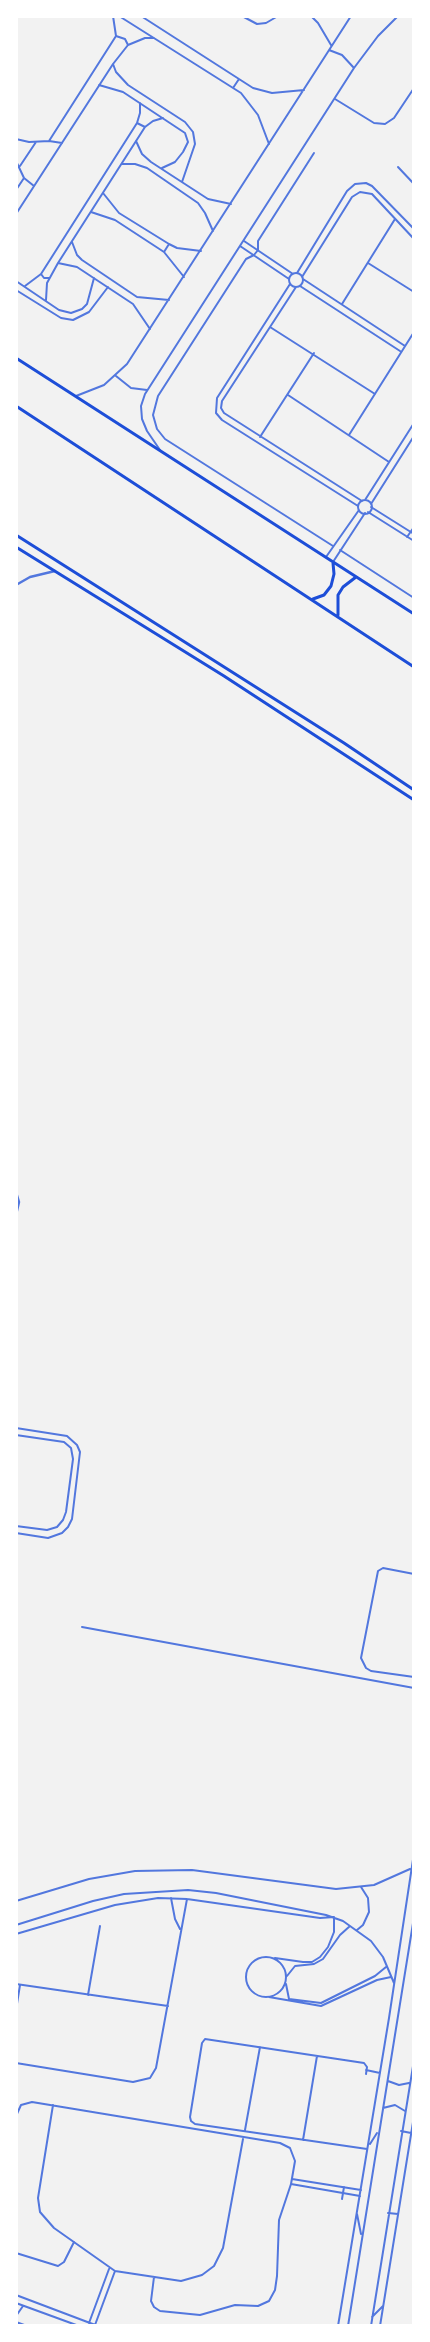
<!DOCTYPE html>
<html>
<head>
<meta charset="utf-8">
<style>
  body { margin:0 }
  #map { position:relative; width:430px; height:2342px; overflow:hidden; background:#f2f2f2; font-family:"Public Sans",sans-serif }
  canvas { display:block }
  .frame { position:absolute; inset:0; border:18px solid #fff; pointer-events:none }
</style>
</head>
<body>
<div id="map">
<canvas width="430" height="2342"></canvas>
<div class="frame"></div>
</div>
<script>
const c = document.querySelector('canvas').getContext('2d');
c.lineJoin = 'round';
const poly = rows => new Path2D(rows.map(r => 'M' + r).join(''));
function trace(path, color, width, dash) { c.strokeStyle = color; c.lineWidth = width; c.lineCap = dash ? 'butt' : 'round'; c.setLineDash(dash || []); c.stroke(path); }
const minor = poly([
  [119,16,241,93,258,115,269,144],
  [141,16,253,88,272,93,304,90],
  [242,16,257,24,266,23,278,16],
  [311,16,318,23,331,45],
  [116,36,125,39,128,45],
  [329,50,342,55,354,68],
  [113,64,116,72,128,85,185,122,193,132,195,144,182,182],
  [99,85,123,92,185,133,188,142,183,152,175,162,162,168],
  [233,88,239,79],
  [335,99,374,123,385,124,394,118,414,88],
  [137,123,145,127],
  [16,139,29,142,49,141,62,143],
  [49,141,116,36,113,16],
  [136,141,142,154,151,162,208,199,231,204],
  [314,153,258,241,258,250,254,255,246,259,158,396,153,415,157,429,165,439,333,546],
  [16,161,24,178,34,186],
  [122,164,135,164,147,168,198,203,205,213,213,231],
  [20,166,36,142],
  [398,167,414,184],
  [16,190,24,178],
  [103,193,119,213,169,244,177,248,201,251],
  [91,212,115,220,164,252,184,277],
  [16,214,113,64,128,45,145,38,154,38],
  [244,241,293,274],
  [72,242,77,255,82,260,137,297,169,300],
  [240,246,289,279],
  [164,252,169,244],
  [58,263,77,267,133,304,150,329],
  [368,263,414,292],
  [297,273,347,191,355,184,366,183,372,186,414,229],
  '289 280a7 7 0 1 1 14 0a7 7 0 1 1-14 0Z',
  [41,274,44,278,49,278],
  [302,277,352,197,360,192,372,194,414,239],
  [303,279,405,346],
  [16,281,59,310,71,313,82,309,87,304,94,278],
  [290,284,217,398,216,413,222,420,358,506],
  [25,286,41,274,137,123,140,113,140,103],
  [300,286,400,351],
  [296,287,222,401,221,408,224,413,362,501],
  [16,290,61,318,73,320,89,312,108,287],
  [46,300,47,283,58,263,145,127,153,121,163,118],
  [342,304,395,219],
  [270,327,375,394],
  [116,376,131,388,147,390],
  [288,395,389,462],
  [76,396,104,385,127,364,351,16],
  [349,435,414,332],
  [260,437,314,353],
  [160,450,147,431,142,419,141,406,145,394,354,68,378,36,398,16],
  [365,500,414,423],
  '358 507a7 7 0 1 1 14 0a7 7 0 1 1-14 0Z',
  [371,504,414,436],
  [371,507,414,534],
  [368,512,414,541],
  [407,537,414,527],
  [340,550,414,598],
  [326,557,359,510],
  [333,562,365,513],
  [16,1428,67,1436,77,1445,80,1452,72,1519,68,1527,62,1533,48,1538,16,1533],
  [16,1435,64,1442,71,1448,73,1459,66,1512,63,1520,57,1527,47,1530,16,1526],
  [414,1574,383,1568,378,1571,361,1658,366,1668,371,1671,414,1677],
  [82,1627,414,1688],
  [171,1898,175,1919,180,1929],
  [16,1901,89,1879,135,1871,192,1870,336,1889,374,1885,410,1869],
  [16,1925,93,1901,124,1894,188,1890,216,1893,326,1915,343,1921,371,1941,383,1957,394,1983],
  [357,1930,363,1925,369,1912,368,1898,361,1887],
  [16,1934,115,1905,158,1898,187,1899,320,1918,334,1917,334,1932,328,1947,320,1957,312,1962,303,1962,275,1958],
  '246 1977a20 20 0 1 1 40 0a20 20 0 1 1-40 0Z',
  [287,1976,295,1966,314,1964,323,1959,340,1935,350,1926],
  [16,1984,168,2006],
  [286,1984,289,1999,321,2003,375,1976,386,1967],
  [88,1995,100,1926],
  [269,1997,321,2006,377,1980,391,1977],
  [16,2010,20,1985],
  [16,2063,133,2082,150,2078,156,2068,187,1899],
  [366,2070,380,2073],
  [366,2074,367,2067,364,2063,205,2039,202,2043,190,2117,191,2121,195,2124,367,2149],
  [388,2081,399,2085,409,2083],
  [53,2105,38,2198,40,2212,54,2228,115,2271,181,2281,202,2275,214,2266,223,2248,243,2139],
  [383,2108,395,2105,405,2111],
  [16,2116,21,2105,32,2102,280,2143,290,2148,295,2161,291,2184,279,2220,277,2276,275,2290,269,2301,258,2306,235,2305,200,2315,160,2311,154,2307,151,2301,154,2277],
  [245,2130,260,2047],
  [401,2131,411,2133],
  [303,2140,317,2056],
  [370,2144,377,2133],
  [292,2179,361,2190],
  [291,2184,360,2196],
  [342,2199,344,2187],
  [388,2213,398,2214],
  [357,2214,361,2234],
  [16,2253,58,2266,64,2262,74,2242],
  [16,2295,98,2326],
  [16,2303,79,2326],
  [16,2316,23,2306],
  [372,2317,383,2306],
  [16,2322,27,2326],
  [89,2323,109,2269],
  [95,2325,115,2271],
  [338,2326,389,2018,414,1853],
  [348,2326,414,1917],
  [371,2326,414,2060],
  [380,2326,414,2116]
]);
const tertiary = poly([
  [16,585,30,577,55,571],
  [16,1192,19,1202,16,1215]
]);
const secondary = poly([
  [16,358,414,614],
  [16,406,414,667],
  [16,535,344,743,414,790],
  [16,547,224,676,414,800],
  [313,599,324,595,331,586,334,574,333,563],
  [338,615,338,595,343,587,356,577]
]);
trace(minor, '#5277de', 2);
trace(tertiary, '#5277de', 2.5);
trace(secondary, '#1d4ed8', 3);
</script>
</body>
</html>
